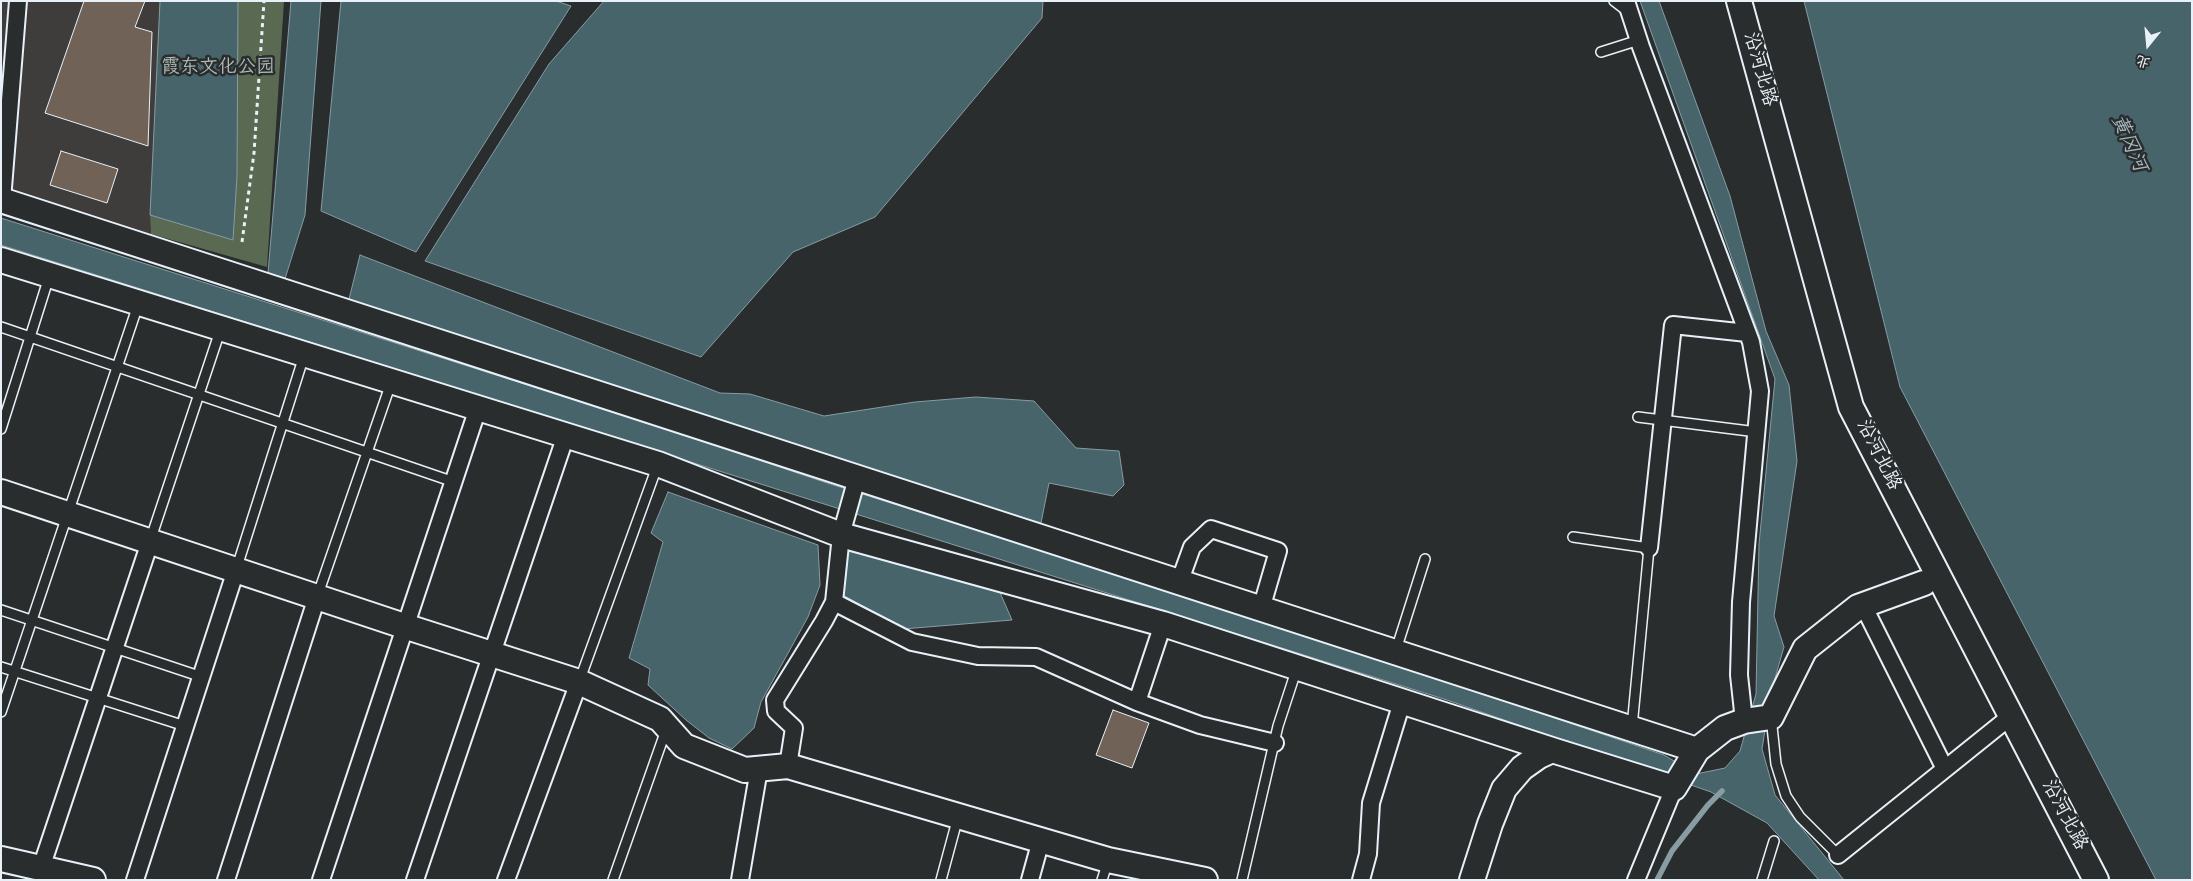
<!DOCTYPE html>
<html>
<head>
<meta charset="utf-8">
<style>
  body { margin:0 }
  #map { position:relative; width:2193px; height:881px; overflow:hidden; background:#2a2d2e; font-family:"Gochi Hand","LXGW WenKai TC",sans-serif }
  canvas { display:block }
  .frame { position:absolute; inset:0; border:2px solid #e8f1f8; pointer-events:none }
  .north { position:absolute; left:2123px; top:20px; width:50px; height:50px; -webkit-text-stroke:4px #2a2d2e; paint-order:stroke; rotate:197deg; font-size:14px; font-weight:700; line-height:20px; text-align:center; color:#e8f1f8 }
  .north::after { content:''; display:block; margin:auto; width:18px; height:22px; background:#e8f1f8; clip-path:polygon(50% 0,100% 100%,50% 72%,0 100%) }
</style>
</head>
<body>
<div id="map">
<canvas width="2193" height="881"></canvas>
<div class="frame"></div>
<div class="north">北</div>
</div>
<script>
const c = document.querySelector('canvas').getContext('2d');
c.lineJoin = 'round';
function fillPath(path, color) { c.fillStyle = color; c.fill(path, 'evenodd'); }
const poly = rows => new Path2D(rows.map(r => 'M' + r).join(''));
function trace(path, color, width, dash) { c.strokeStyle = color; c.lineWidth = width; c.lineCap = dash ? 'butt' : 'round'; c.setLineDash(dash || []); c.stroke(path); }
function drawText(font, color, halo, rows, align = 'center') {
  c.font = font + ' "Gochi Hand","LXGW WenKai TC",sans-serif'; c.lineWidth = 5; c.setLineDash([]); c.textBaseline = 'middle'; c.strokeStyle = halo; c.fillStyle = color; for (const [text, x, y, turn = 0] of rows) {
    c.save(); c.translate(x, y); c.rotate((+turn || 0) * Math.PI / 180); c.textAlign = isNaN(turn) ? turn : align; if (halo) c.strokeText(text, 0, 0); c.fillText(text, 0, 0); c.restore();
  }
}
const built = poly([
  [1,1,160,1,150,215,151,234,1,185]
]);
const green = poly([
  [160,1,284,1,267,267,151,234,150,215]
]);
const water = poly([
  [160,1,238,1,237,176,233,240,150,215,160,1],
  [291,1,321,1,305,215,284,282,268,273,291,1],
  [341,1,556,1,571,6,416,252,321,211,341,1],
  [604,1,1043,1,1042,18,875,217,793,252,701,357,425,261,549,64,604,1],
  [1640,1,1659,1,1730,196,1766,331,1789,385,1797,461,1774,616,1784,647,1771,692,1762,749,1775,795,1844,880,1819,880,1767,823,1711,792,1447,700,1,245,1,218,685,435,824,482,1298,631,1664,755,1696,774,1725,768,1740,751,1756,694,1759,544,1775,379,1640,1],
  [1804,1,2192,1,2192,880,2156,880,1900,387,1804,1],
  [360,255,720,393,750,394,824,416,915,402,976,397,1034,401,1076,448,1119,451,1124,485,1113,496,1049,483,1041,523,791,448,348,303,360,255],
  [668,492,818,545,820,585,808,617,761,702,754,728,732,749,709,738,686,720,648,685,650,669,629,658,663,542,651,533,668,492],
  [853,542,995,581,1012,620,903,629,843,595,846,549,853,542]
]);
const stream = poly([
  [1657,880,1672,851,1708,805,1722,791]
]);
const building = poly([
  [84,1,145,1,135,27,152,32,148,146,45,113,84,1],
  [61,151,118,169,107,203,50,185,61,151],
  [1113,710,1149,723,1132,768,1096,755,1113,710]
]);
const path = poly([
  [242,242,254,153,264,1]
]);
const lane = poly([
  [1614,1,1627,11],
  [1601,52,1639,40],
  [1,327,454,482],
  [1638,417,1757,432],
  [1,429,49,277],
  [1573,537,1649,548,1632,727],
  [150,541,221,328],
  [236,570,304,356],
  [317,597,391,383],
  [1,610,202,677],
  [1396,650,1425,559],
  [1,667,185,726],
  [579,682,658,464],
  [1,712,138,305],
  [1771,717,1776,764,1786,796,1800,817,1838,855],
  [613,880,666,730],
  [941,880,958,817],
  [1102,880,1108,861],
  [1242,880,1278,726,1297,668],
  [1762,880,1774,841]
]);
const street = poly([
  [1626,1,1641,47,1751,342,1760,391,1741,602,1739,675,1744,721],
  [2,200,18,1],
  [1649,548,1673,325,1747,333],
  [1179,583,1192,547,1211,529,1278,551,1261,609],
  [834,602,912,642,978,656,1036,657,1137,702,1200,725,1275,743],
  [1863,605,1945,769],
  [1137,702,1163,624],
  [788,766,794,728,776,711,775,700,824,621,834,602,841,535,857,478],
  [1838,855,2011,716],
  [41,868,150,542],
  [135,880,236,570],
  [226,880,317,597],
  [321,880,478,408],
  [415,880,566,435],
  [506,880,579,682],
  [740,880,759,769],
  [1030,880,1041,840],
  [1361,880,1368,854,1371,803,1402,702],
  [1636,880,1674,788]
]);
const secondary = poly([
  [1739,1,1851,407,2096,880],
  [1,200,1697,750],
  [1,260,658,464,841,535,1163,624,1552,750],
  [1,492,404,626,579,682,660,719,684,746,745,770,788,766,1108,860,1205,880],
  [1,859,93,880],
  [1472,880,1490,824,1504,789,1522,768,1539,756,1552,750,1674,788,1697,750,1725,728,1744,721,1771,717,1805,649,1858,607,1924,583]
]);
const parkNames = [
  ["霞东文化公园",218,69]
];
const streetNames = [
  ["沿河北路",1758,70,74],
  ["沿河北路",1877,456,63],
  ["沿河北路",2063,816,62]
];
const waterNames = [
  ["黄冈河",2127,144,66]
];
fillPath(built, '#3f3d3b');
fillPath(green, '#5a6a52');
fillPath(water, '#47646b');
trace(water, '#879ca3', 1);
trace(stream, '#879ca3', 5.5);
fillPath(building, '#716258');
trace(building, '#e8f1f8', 1);
trace(lane, '#e8f1f8', 12);
trace(street, '#e8f1f8', 20);
trace(secondary, '#e8f1f8', 28);
trace(path, '#e8f1f8', 3, [4, 4]);
trace(lane, '#2a2d2e', 9);
trace(street, '#2a2d2e', 16);
trace(secondary, '#2a2d2e', 24);
drawText('19px', '#afbbb6', '#2a2d2e', parkNames);
drawText('19px', '#e8f1f8', '#2a2d2e', streetNames);
drawText('italic 20px', '#a8b9c0', '#2a2d2e', waterNames);
</script>
</body>
</html>
